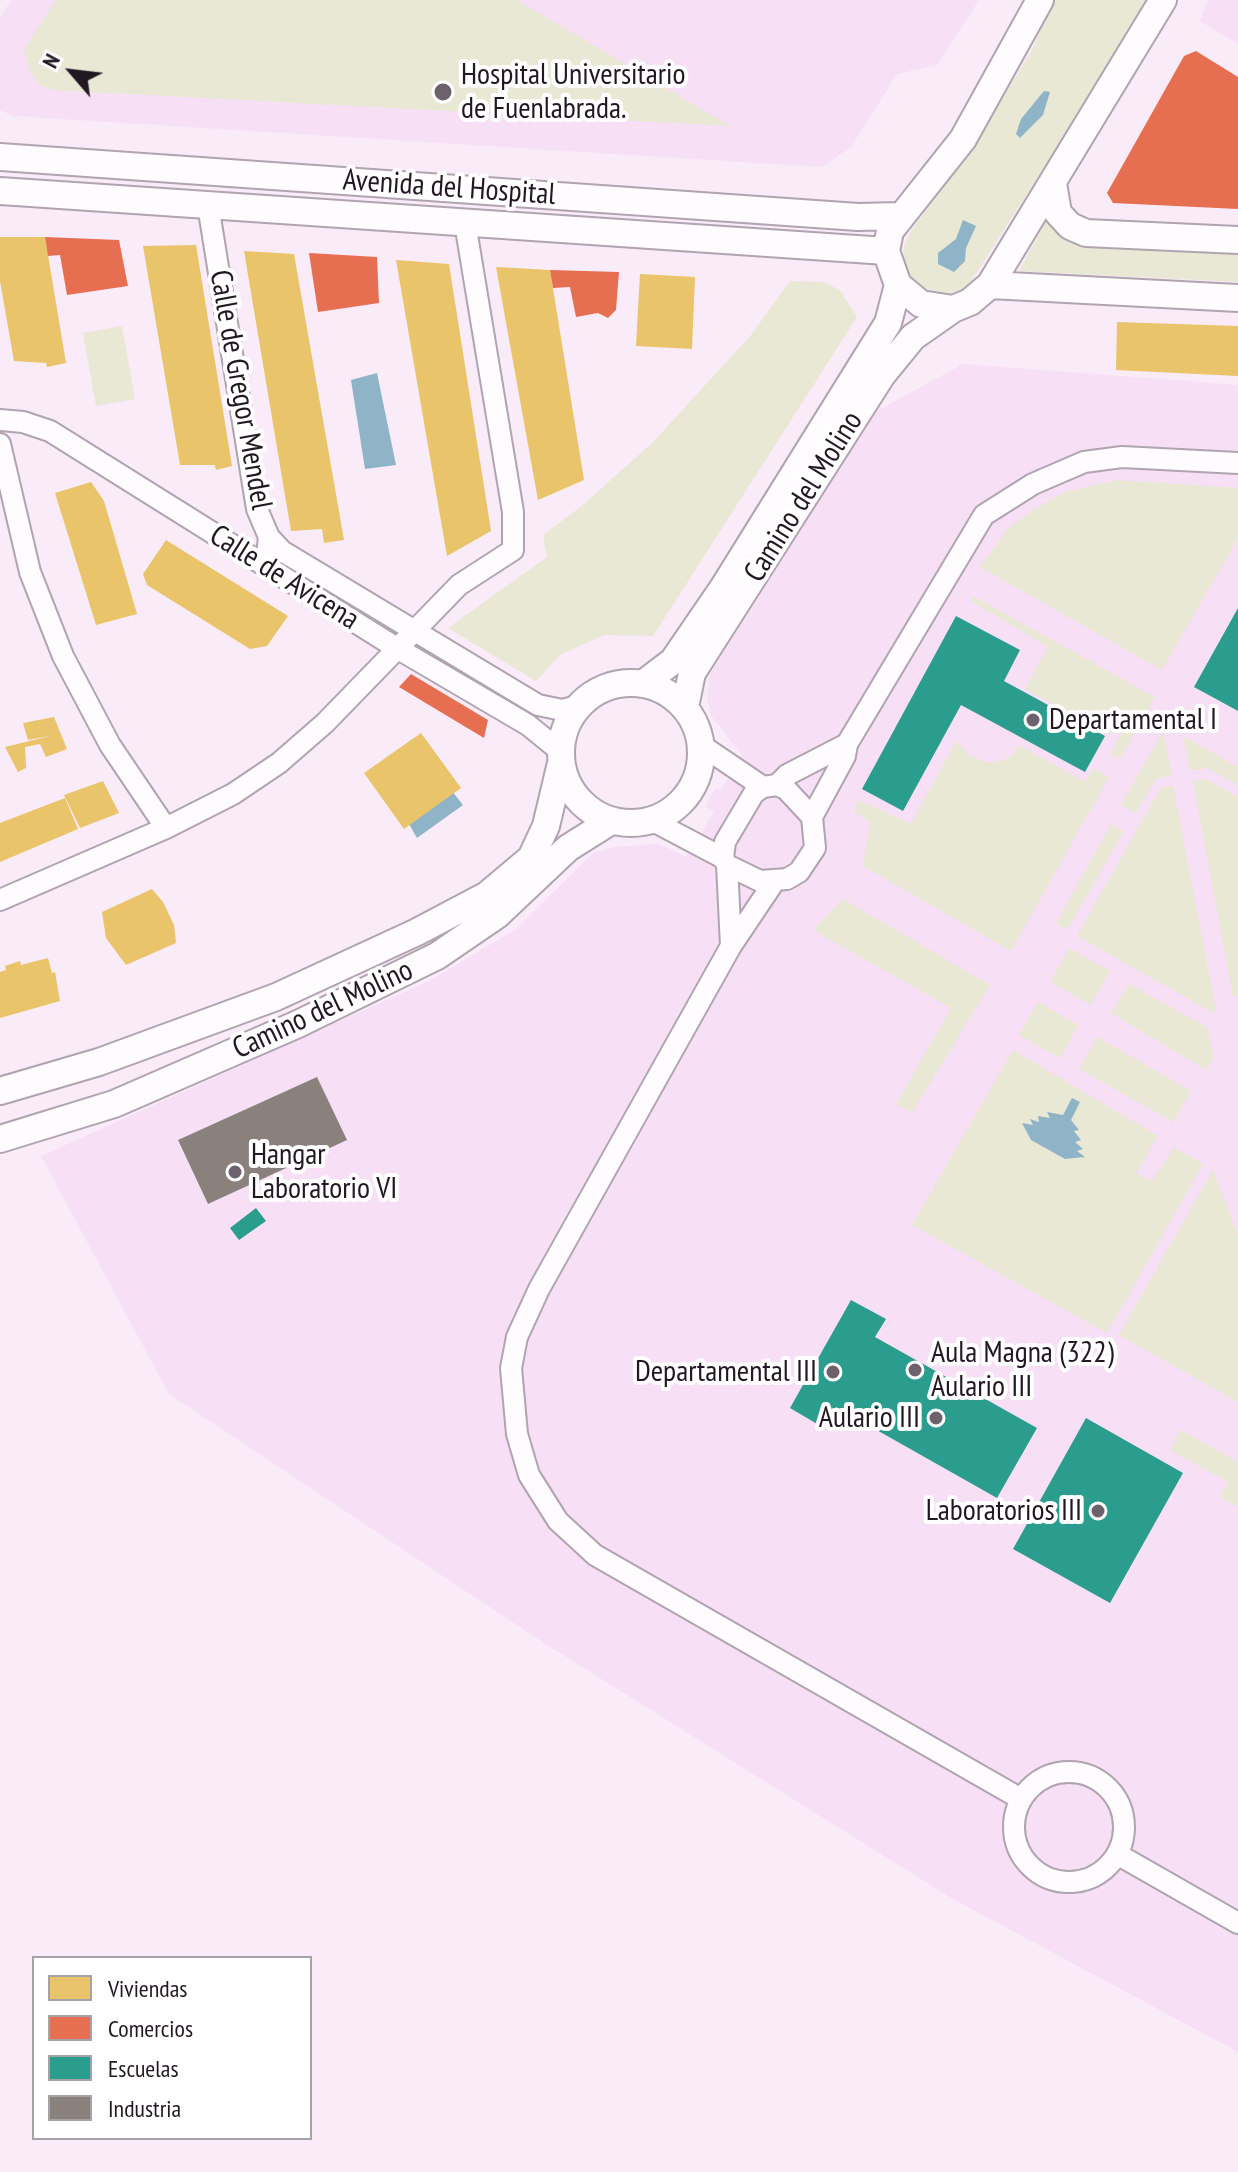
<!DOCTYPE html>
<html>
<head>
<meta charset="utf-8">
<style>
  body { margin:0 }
  #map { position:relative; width:1238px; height:2172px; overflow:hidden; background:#f9ebf8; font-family:"PT Sans Narrow",sans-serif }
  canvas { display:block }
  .legend { position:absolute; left:32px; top:1956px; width:280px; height:184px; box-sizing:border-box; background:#fff; border:2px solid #a6a3a6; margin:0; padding:10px 14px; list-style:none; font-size:24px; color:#211821 }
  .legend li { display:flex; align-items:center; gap:16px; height:40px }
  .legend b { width:40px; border:2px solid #a6a3a6 }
  .north { position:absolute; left:32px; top:32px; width:80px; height:80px; -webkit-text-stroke:6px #fff; paint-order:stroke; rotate:298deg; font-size:22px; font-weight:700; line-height:32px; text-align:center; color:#211821 }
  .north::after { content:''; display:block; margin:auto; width:28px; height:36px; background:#211821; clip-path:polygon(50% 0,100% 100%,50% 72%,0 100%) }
</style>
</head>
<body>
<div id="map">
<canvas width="1238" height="2172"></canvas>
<ul class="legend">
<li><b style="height:22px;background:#e9c46a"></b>Viviendas</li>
<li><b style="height:22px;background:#e76f51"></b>Comercios</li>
<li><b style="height:22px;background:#2a9d8f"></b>Escuelas</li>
<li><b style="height:22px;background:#8a817c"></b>Industria</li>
</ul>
<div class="north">N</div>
</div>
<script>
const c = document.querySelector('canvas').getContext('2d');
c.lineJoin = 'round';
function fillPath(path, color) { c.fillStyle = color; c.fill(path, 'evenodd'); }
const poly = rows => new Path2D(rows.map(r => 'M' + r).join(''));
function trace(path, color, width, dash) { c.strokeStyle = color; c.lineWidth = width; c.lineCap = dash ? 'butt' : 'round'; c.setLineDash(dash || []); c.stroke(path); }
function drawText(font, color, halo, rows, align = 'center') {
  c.font = font + ' "PT Sans Narrow",sans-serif'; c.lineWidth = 8; c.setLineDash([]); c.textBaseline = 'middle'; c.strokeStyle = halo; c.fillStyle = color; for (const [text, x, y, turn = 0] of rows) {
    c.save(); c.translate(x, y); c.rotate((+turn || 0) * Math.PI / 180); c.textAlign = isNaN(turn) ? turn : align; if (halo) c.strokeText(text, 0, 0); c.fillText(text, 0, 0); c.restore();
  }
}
const built = poly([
  [11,0,979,0,937,65,897,74,851,147,822,167,13,116,0,110,0,18],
  [1208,0,1238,0,1238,44,1200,21],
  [963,364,1238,385,1238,2052,953,1899,544,1643,169,1394,41,1156,427,982,515,930,593,853,614,847,659,844,686,857,714,812,705,806,715,788,721,790,742,755,712,717,707,699,709,676,875,412]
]);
const green = poly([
  [56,0,517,0,730,126,53,90,40,85,30,71,24,49],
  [1054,0,1151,0,970,283,961,290,948,293,922,288,911,277,903,263,904,246,911,231,972,148,1031,52],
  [1046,221,1094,240,1238,250,1238,282,1019,271],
  [790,281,823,282,840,290,857,317,653,636,604,635,560,655,536,681,448,628,547,557,543,535,583,505,654,441,751,335],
  [122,326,135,399,96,406,83,333],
  [1117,480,1238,488,1238,538,1162,670,980,567,1008,529,1033,510,1065,492],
  [973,596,1155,697,1120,759,1111,754,1123,730,1114,726,1110,735,1025,689,1048,647,971,601],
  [1163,731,1172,775,1156,779,1136,813,1121,805],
  [1183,736,1238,767,1238,785,1207,768,1190,771],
  [956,741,969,755,985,762,1001,761,1013,755,1019,745,1085,782,1093,768,1109,777,1011,951,863,866,870,822,855,813,858,800,911,824],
  [1206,779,1238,797,1238,996,1233,996,1193,782],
  [1173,786,1217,1015,1077,936,1161,787],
  [1111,824,1124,831,1067,930,1056,923],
  [843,899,990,985,912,1113,896,1104,951,1008,813,930],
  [1069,948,1110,971,1091,1005,1050,982],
  [1129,984,1207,1027,1214,1057,1206,1070,1111,1013],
  [1038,1002,1078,1025,1060,1058,1019,1035],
  [1097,1037,1191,1091,1173,1122,1079,1069],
  [1013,1050,1158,1136,1136,1173,1152,1181,1174,1147,1203,1164,1107,1333,912,1225],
  [1079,1102,1071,1120,1079,1129,1074,1131,1076,1150,1084,1156,1023,1123,1034,1125,1063,1115],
  [1213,1170,1238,1236,1238,1402,1119,1335],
  [1181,1430,1238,1462,1238,1507,1220,1497,1228,1482,1170,1450]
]);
const water = poly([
  [1044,91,1050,92,1043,115,1020,138,1016,134,1021,119],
  [963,220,976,226,966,248,965,261,954,272,938,264,938,253,956,239],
  [377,373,396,465,365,469,351,380],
  [448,786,463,805,417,838,405,817],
  [1072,1098,1080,1102,1071,1120,1079,1130,1074,1131,1081,1140,1075,1142,1083,1149,1077,1151,1085,1157,1065,1159,1031,1140,1022,1123,1033,1125,1030,1119,1039,1122,1038,1116,1050,1118,1047,1112,1063,1115]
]);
const homes = poly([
  [0,237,45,237,66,363,47,367,46,363,14,361,0,281],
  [196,245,232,466,216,470,215,465,180,465,143,246],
  [244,251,294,254,344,540,324,543,322,529,291,531],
  [396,260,449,264,491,531,447,556],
  [496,267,550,270,584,480,538,500],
  [640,274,695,277,692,349,636,346],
  [1117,322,1238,326,1238,376,1116,370],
  [91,482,104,501,137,614,96,625,55,493],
  [166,540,288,616,267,646,250,649,147,585,143,574],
  [54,717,67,749,46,757,40,744,25,747,26,768,18,772,5,747,50,736,28,740,23,723],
  [421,733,461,788,404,829,364,773],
  [103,781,119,813,80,828,64,795],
  [65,798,78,829,0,862,0,823],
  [152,889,163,902,174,925,176,943,126,965,106,938,102,912],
  [48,958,52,973,55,972,60,1001,0,1018,0,972,6,970,5,966,20,961,21,965]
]);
const shops = poly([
  [1196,51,1238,77,1238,209,1113,203,1107,193,1184,56],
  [45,237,119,240,128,286,67,295,60,255,48,256],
  [309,253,377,257,379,303,318,312],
  [550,270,619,272,616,310,608,318,598,313,576,317,570,287,553,288],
  [411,674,488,720,484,738,399,687]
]);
const schools = poly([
  [1238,608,1238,711,1194,687],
  [956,616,1020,650,1004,681,1105,736,1085,772,961,705,903,811,862,789],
  [256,1208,266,1221,239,1240,230,1228],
  [851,1300,886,1319,875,1337,1037,1428,997,1498,836,1407,824,1428,790,1408],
  [1086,1418,1183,1473,1110,1603,1013,1549]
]);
const industry = poly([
  [317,1077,347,1140,208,1204,178,1140]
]);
const minor = poly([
  [208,205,257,509,269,537,267,556,260,559,251,557],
  [0,420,23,422,50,431,395,647,528,725,560,751],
  [0,444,30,572,63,656,110,745,166,828],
  [269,537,282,551,538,705,562,710,578,706],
  [701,745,763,787],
  [777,785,786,789,812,817,815,848,799,872,787,879,760,881,727,865,723,858,725,842,754,793,763,787,777,785],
  [777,785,787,775,847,744],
  [812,817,845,756,847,744,984,515,1033,484,1084,462,1122,457,1238,463],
  [651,820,723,858],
  [727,865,731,946],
  [774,882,731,946,539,1289,517,1337,511,1368,517,1434,529,1475,558,1521,595,1555,1021,1799],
  [0,900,166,828,233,794,279,763,325,723,459,585,513,550,513,512,465,223],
  '1014 1827a55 55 0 1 1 110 0a55 55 0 1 1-110 0Z',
  [1117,1854,1238,1923]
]);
const major = poly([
  [1040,0,963,139,890,231,886,251,898,285,921,304,953,309,970,302,990,285,1163,0],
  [0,157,858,217,899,216],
  [1053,183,1058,213,1070,226,1086,233,1238,240],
  [0,191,886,251],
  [990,285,1238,298],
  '561 753a70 70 0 1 1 140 0a70 70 0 1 1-140 0Z',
  [644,683,673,661,723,588,888,323,898,285],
  [685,707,692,673,882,375,913,337,953,309],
  [0,1091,99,1062,276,997,417,932,487,895,531,858,546,826,561,763],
  [0,1139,114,1104,298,1024,437,956,497,915,568,848,611,821]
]);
const markers = [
  [443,92,10,"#6d626c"],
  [1033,720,8,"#6d626c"],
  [235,1172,8,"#6d626c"],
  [915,1370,8,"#6d626c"],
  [833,1372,8,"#6d626c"],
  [936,1418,8,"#6d626c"],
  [1098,1511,8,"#6d626c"]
];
const poiNames = [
  ["Hospital Universitario",461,75],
  ["de Fuenlabrada.",461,109],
  ["Departamental I",1049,720],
  ["Hangar",251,1155],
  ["Laboratorio VI",251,1189],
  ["Aula Magna (322)",931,1353],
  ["Aulario III",931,1387],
  ["Departamental III",817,1372,"right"],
  ["Aulario III",920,1418,"right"],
  ["Laboratorios III",1082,1511,"right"]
];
const streetNames = [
  ["Avenida del Hospital",449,188,4],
  ["Calle de Gregor Mendel",240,390,80],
  ["Camino del Molino",804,497,-58],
  ["Calle de Avicena",284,578,32],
  ["Camino del Molino",323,1010,-25]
];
fillPath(built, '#f7dff6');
fillPath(green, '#e8e8d5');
fillPath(water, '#8fb4c8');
fillPath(homes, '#e9c46a');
fillPath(shops, '#e76f51');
fillPath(schools, '#2a9d8f');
fillPath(industry, '#8a817c');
trace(minor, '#afa4af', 24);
trace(major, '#afa4af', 30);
trace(minor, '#fefcfe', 20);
trace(major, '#fefcfe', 26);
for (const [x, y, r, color] of markers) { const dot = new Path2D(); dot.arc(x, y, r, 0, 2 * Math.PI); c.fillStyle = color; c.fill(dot); trace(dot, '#fff', 3); }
drawText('30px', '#211821', '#fff', poiNames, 'left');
drawText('30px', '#211821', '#fff', streetNames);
</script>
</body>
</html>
